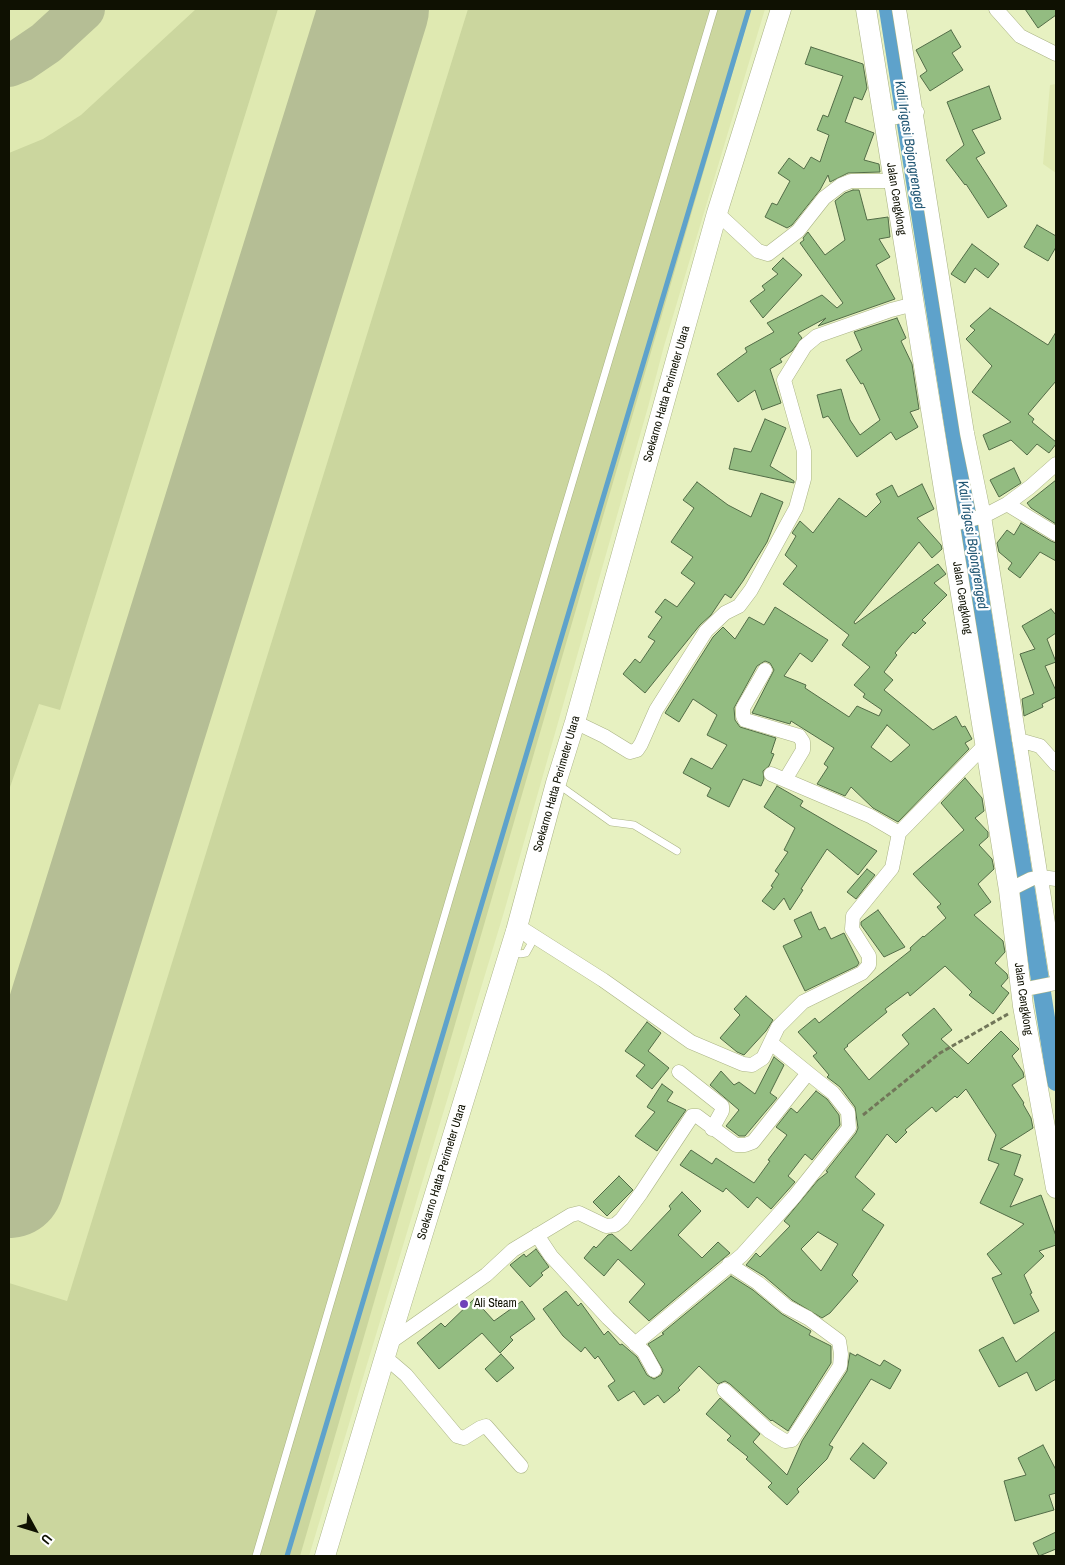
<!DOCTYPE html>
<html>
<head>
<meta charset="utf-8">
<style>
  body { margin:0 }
  #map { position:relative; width:1065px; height:1565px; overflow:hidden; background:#e7f1c1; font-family:"Archivo Narrow",sans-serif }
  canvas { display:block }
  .frame { position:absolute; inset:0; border:10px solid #0f1102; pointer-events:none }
  .north { position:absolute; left:10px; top:1505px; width:50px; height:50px; -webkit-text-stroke:4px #fff; paint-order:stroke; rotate:129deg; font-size:14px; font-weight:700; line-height:20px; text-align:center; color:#0f1102 }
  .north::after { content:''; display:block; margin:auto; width:18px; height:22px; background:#0f1102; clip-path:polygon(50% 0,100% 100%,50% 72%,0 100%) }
</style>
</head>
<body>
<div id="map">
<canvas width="1065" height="1565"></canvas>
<div class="frame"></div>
<div class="north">U</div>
</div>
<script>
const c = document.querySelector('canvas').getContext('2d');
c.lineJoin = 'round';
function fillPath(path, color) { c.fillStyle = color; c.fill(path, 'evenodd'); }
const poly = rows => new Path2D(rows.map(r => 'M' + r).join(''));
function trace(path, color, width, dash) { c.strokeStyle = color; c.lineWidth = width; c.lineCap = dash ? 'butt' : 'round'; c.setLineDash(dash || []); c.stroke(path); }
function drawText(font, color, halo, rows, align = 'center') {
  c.font = font + ' "Archivo Narrow",sans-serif'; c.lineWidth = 4.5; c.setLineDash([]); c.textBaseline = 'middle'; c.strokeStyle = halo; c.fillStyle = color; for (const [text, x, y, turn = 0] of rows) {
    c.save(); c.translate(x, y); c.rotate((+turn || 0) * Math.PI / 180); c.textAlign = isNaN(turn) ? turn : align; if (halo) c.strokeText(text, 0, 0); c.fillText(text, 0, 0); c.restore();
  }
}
const built = poly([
  [9,9,765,9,664,346,648,407,504,912,309,1556,9,1556],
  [1056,84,1056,173,1043,164,1050,85]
]);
const green = poly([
  [196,9,278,9,60,710,39,704,9,790,9,153,43,139,81,115],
  [468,9,751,9,300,1556,9,1556,9,1283,67,1301]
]);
const stream = poly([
  [287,1556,749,9]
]);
const canal = poly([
  [888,9,1056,1082]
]);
const taxiway = poly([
  [9,65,21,60,46,43,83,9],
  [9,1165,27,1123]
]);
const runway = poly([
  [9,1183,374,9]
]);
const building = poly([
  [1025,9,1056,9,1056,15,1038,28,1025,9],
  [951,30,961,47,952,53,963,70,930,91,920,76,927,71,916,50,951,30],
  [811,47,863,64,867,88,862,100,854,97,845,122,874,133,864,160,879,164,880,172,848,173,830,182,828,175,820,190,792,225,787,228,765,217,772,203,777,205,790,181,778,173,789,158,804,169,811,157,820,162,829,135,817,130,823,115,828,117,843,76,805,64,811,47],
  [989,86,1001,119,972,130,985,153,976,158,1007,206,988,218,966,184,965,185,946,160,964,145,947,102,989,86],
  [853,190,859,190,867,220,888,217,890,237,879,239,890,257,876,265,895,299,818,326,826,318,798,333,802,338,792,351,780,359,782,362,770,369,781,403,762,410,755,390,738,402,717,374,747,352,745,348,774,332,767,323,822,295,837,308,843,303,800,243,804,240,803,238,808,232,825,255,845,240,835,201,845,193,853,190],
  [1037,225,1056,236,1056,247,1048,261,1024,247,1037,225],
  [972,244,999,264,988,278,975,268,965,283,951,274,972,244],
  [783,258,802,275,763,318,750,301,765,290,762,286,778,274,772,269,783,258],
  [990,308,1048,345,1056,332,1056,381,1028,414,1034,419,1032,422,1056,442,1056,444,1049,453,1037,444,1027,455,1011,440,989,450,983,435,1011,422,972,392,992,366,966,339,975,330,970,326,990,308],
  [897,318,906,338,901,341,912,364,919,409,910,412,918,427,896,440,891,432,857,457,828,416,823,418,817,395,841,389,850,420,860,435,880,420,863,383,861,384,846,360,862,350,854,332,897,318],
  [765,419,786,428,770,466,794,481,794,483,729,469,734,448,751,452,765,419],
  [1014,468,1021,483,999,497,990,480,1014,468],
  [1056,480,1056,524,1031,508,1027,503,1056,480],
  [697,482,728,505,751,517,761,493,783,502,767,542,743,581,731,598,725,594,711,615,700,625,645,693,623,674,635,659,640,663,655,641,648,637,662,617,655,612,665,599,677,607,695,583,681,573,693,557,671,542,694,508,683,500,697,482],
  [922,484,934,509,917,518,941,545,942,549,932,558,919,542,854,622,855,624,938,564,946,574,934,583,947,595,922,620,926,623,915,634,913,632,895,653,897,655,884,672,893,680,884,690,933,730,956,716,962,727,965,726,972,739,965,743,969,749,898,822,873,808,851,787,845,796,817,784,828,767,824,764,834,748,791,721,790,724,752,713,774,670,770,663,765,661,757,666,734,708,735,720,740,727,776,738,771,753,774,754,769,766,763,771,764,779,761,786,743,779,729,807,707,796,711,788,683,773,691,758,712,769,727,745,707,735,717,715,693,699,679,722,665,713,713,637,723,627,735,639,749,617,764,625,775,607,828,640,812,662,800,653,784,676,806,685,805,688,849,717,857,706,879,716,882,710,863,697,865,694,854,685,870,667,842,645,849,635,783,584,797,566,785,555,796,536,792,533,800,521,813,533,839,498,866,517,881,502,876,494,892,485,898,497,922,484],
  [887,725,910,745,891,762,871,747,887,725],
  [1021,523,1051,541,1056,543,1056,561,1040,552,1020,578,1008,569,1012,563,999,552,997,543,1007,530,1014,535,1021,523],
  [1051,609,1056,615,1056,633,1047,639,1056,662,1045,666,1056,691,1056,697,1042,704,1043,707,1024,716,1022,699,1034,694,1020,654,1035,649,1022,626,1051,609],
  [965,778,982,798,984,811,975,818,988,832,988,837,979,845,992,859,994,869,978,884,991,902,974,915,1003,941,1005,952,995,963,1007,974,1008,978,1001,986,1009,993,993,1014,969,995,972,992,945,966,910,996,908,992,885,1009,887,1012,847,1045,848,1046,844,1049,869,1080,909,1044,902,1035,934,1008,952,1030,941,1039,968,1064,1001,1031,1019,1049,1012,1056,1023,1072,1024,1077,1012,1085,1024,1103,1023,1104,1031,1118,1033,1128,1000,1149,1021,1155,1014,1175,1023,1179,1010,1207,1041,1195,1056,1236,1056,1245,1039,1251,1044,1256,1024,1275,1032,1293,1030,1294,1039,1311,1014,1324,992,1278,1002,1274,987,1254,1024,1224,980,1203,999,1164,988,1160,996,1135,966,1089,957,1098,955,1096,936,1112,932,1107,905,1130,907,1132,896,1143,887,1134,855,1177,875,1194,862,1210,884,1225,852,1275,858,1281,830,1313,822,1318,792,1300,764,1276,746,1265,756,1253,760,1257,790,1226,784,1221,818,1180,828,1172,826,1171,856,1133,858,1128,855,1107,840,1087,827,1077,829,1075,813,1056,817,1053,798,1032,815,1018,819,1023,911,950,910,948,923,936,924,937,946,918,937,907,941,904,913,874,964,830,941,803,965,778],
  [818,1232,838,1244,821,1271,801,1249,818,1232],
  [777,786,803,801,800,806,877,851,858,875,827,849,801,889,803,890,790,910,784,898,774,910,762,901,773,887,771,886,779,874,775,871,788,852,784,850,795,828,764,807,777,786],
  [867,869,875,875,856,899,847,892,867,869],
  [878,910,905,947,884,957,861,925,861,922,878,910],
  [811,912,819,930,825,927,831,939,844,933,859,963,857,966,805,991,783,946,802,937,794,920,811,912],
  [746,996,773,1020,766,1031,744,1055,737,1052,720,1038,740,1015,734,1009,746,996],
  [647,1022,661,1033,648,1051,669,1068,652,1089,636,1076,645,1065,625,1051,647,1022],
  [774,1057,784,1065,770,1093,777,1098,745,1136,739,1136,726,1126,739,1110,710,1085,721,1071,734,1085,739,1082,755,1094,774,1057],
  [662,1084,673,1092,667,1101,686,1110,657,1151,635,1136,655,1112,647,1107,662,1084],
  [816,1091,827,1099,839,1115,840,1125,812,1160,805,1154,788,1176,795,1182,771,1209,757,1197,748,1208,726,1188,723,1192,680,1165,691,1150,712,1164,716,1158,754,1183,770,1161,768,1160,787,1135,776,1127,791,1108,797,1113,816,1091],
  [619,1176,633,1190,607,1216,593,1202,619,1176],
  [682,1192,701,1211,678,1235,702,1258,718,1242,730,1253,649,1321,629,1302,645,1284,618,1259,604,1276,584,1258,594,1246,596,1248,608,1235,612,1234,631,1251,671,1209,669,1206,682,1192],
  [536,1249,549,1267,541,1273,543,1275,530,1287,510,1265,524,1254,526,1257,536,1249],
  [731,1276,753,1290,782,1314,811,1331,809,1335,831,1346,831,1363,788,1431,772,1420,771,1421,730,1384,725,1381,718,1384,699,1366,678,1388,680,1390,664,1403,658,1395,644,1405,634,1391,618,1401,608,1386,615,1381,598,1356,595,1359,585,1347,581,1352,563,1336,543,1309,566,1291,578,1306,581,1303,604,1335,608,1331,620,1345,622,1344,637,1357,647,1375,654,1379,661,1375,663,1370,648,1344,664,1334,662,1333,731,1276],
  [474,1299,494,1321,522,1301,535,1319,510,1337,513,1340,500,1353,482,1333,439,1369,417,1343,441,1323,445,1327,474,1299],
  [1056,1331,1056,1379,1036,1391,1027,1372,999,1387,979,1350,1003,1337,1016,1362,1056,1331],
  [850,1353,856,1356,857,1354,880,1366,884,1360,901,1370,890,1389,871,1379,829,1445,833,1447,827,1459,797,1489,799,1492,787,1505,768,1487,772,1483,746,1459,748,1457,727,1440,731,1436,706,1414,720,1398,760,1434,753,1442,787,1475,802,1441,847,1371,850,1353],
  [501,1354,514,1368,497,1382,485,1369,501,1354],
  [863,1443,887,1463,874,1479,850,1459,863,1443],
  [1043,1445,1056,1470,1056,1493,1049,1495,1054,1510,1015,1521,1004,1481,1026,1475,1018,1458,1043,1445],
  [1056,1532,1056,1549,1039,1556,1033,1543,1056,1532]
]);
const path = poly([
  [863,1115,940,1053,1008,1014]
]);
const service = poly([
  [559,785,611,822,634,825,677,851],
  [513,950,520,954,526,953,531,944,530,942,524,937],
  [256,1556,556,537,714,9]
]);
const minor = poly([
  [899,9,967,433,984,516,1056,974],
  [996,9,1020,36,1056,54],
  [884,120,917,112],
  [717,213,758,251,768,254,798,231,824,198,841,185,851,181,893,181],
  [1007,504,1056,534],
  [950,525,984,516,1007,504,1030,487,1056,464],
  [765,670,743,708,743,716,745,720,799,736,803,742,803,750,785,780],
  [575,722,604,736,630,752,637,750,641,744,656,710,706,631,725,613,739,606,751,590,796,508,804,479,804,451,784,380,805,346,817,336,891,310,914,304],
  [1019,740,1040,746,1056,764],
  [771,774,870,816,899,833],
  [1009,890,1031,879,1041,877,1056,879],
  [518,926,603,980,691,1042,743,1064,752,1065,763,1058,778,1027,803,1002,862,973,869,965,869,956,852,929,853,916,892,868,899,833,986,744],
  [1021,990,1056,983],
  [771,1043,808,1073],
  [679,1072,722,1106,722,1111,712,1129],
  [537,1235,551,1256,608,1318,644,1352,654,1370],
  [389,1343,486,1275,513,1250,571,1215,579,1213,606,1226,615,1225,622,1219,641,1193,692,1116,697,1116,736,1145,745,1145,753,1142,808,1073,833,1093,848,1112,849,1128,794,1197,742,1255,635,1344],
  [384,1361,392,1363,406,1375,457,1436,464,1438,480,1428,486,1426,521,1466],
  [724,1390,769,1431,785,1441,792,1440,840,1366,841,1354,839,1341,808,1318,787,1307,758,1283,729,1264]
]);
const secondary = poly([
  [866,9,1009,890,1023,1006,1056,1188],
  [325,1556,389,1343,516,931,556,783,575,722,717,213,781,9]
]);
const markers = [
  [464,1304,5,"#6f42b9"]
];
const streetNames = [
  ["Jalan Cengklong",896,199,81],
  ["Soekarno Hatta Perimeter Utara",667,394,-74],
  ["Jalan Cengklong",962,598,81],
  ["Soekarno Hatta Perimeter Utara",557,784,-74],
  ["Jalan Cengklong",1023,999,82],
  ["Soekarno Hatta Perimeter Utara",442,1172,-73]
];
const poiNames = [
  ["Ali Steam",474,1304]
];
const waterNames = [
  ["Kali Irigasi Bojongrenged",909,145,81],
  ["Kali Irigasi Bojongrenged",972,545,81]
];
fillPath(built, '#dfe9b1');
fillPath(green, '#cbd69e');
trace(stream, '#5ea2cb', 5);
trace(canal, '#5ea2cb', 18);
trace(taxiway, '#b5be95', 44);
trace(runway, '#b5be95', 110);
fillPath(building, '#93bc81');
trace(building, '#526c47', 1);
trace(service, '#aab385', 8);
trace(minor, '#aab385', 15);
trace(secondary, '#aab385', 21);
trace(path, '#717659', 3, [5, 2.5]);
trace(service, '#fff', 7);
trace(minor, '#fff', 14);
trace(secondary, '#fff', 20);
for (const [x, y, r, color] of markers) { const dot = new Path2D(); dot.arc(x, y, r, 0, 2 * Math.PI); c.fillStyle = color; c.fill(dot); trace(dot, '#fff', 2); }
drawText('12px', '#0f1102', '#fff', streetNames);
drawText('12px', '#0f1102', '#fff', poiNames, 'left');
drawText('italic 14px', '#225774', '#fff', waterNames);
</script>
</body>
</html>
